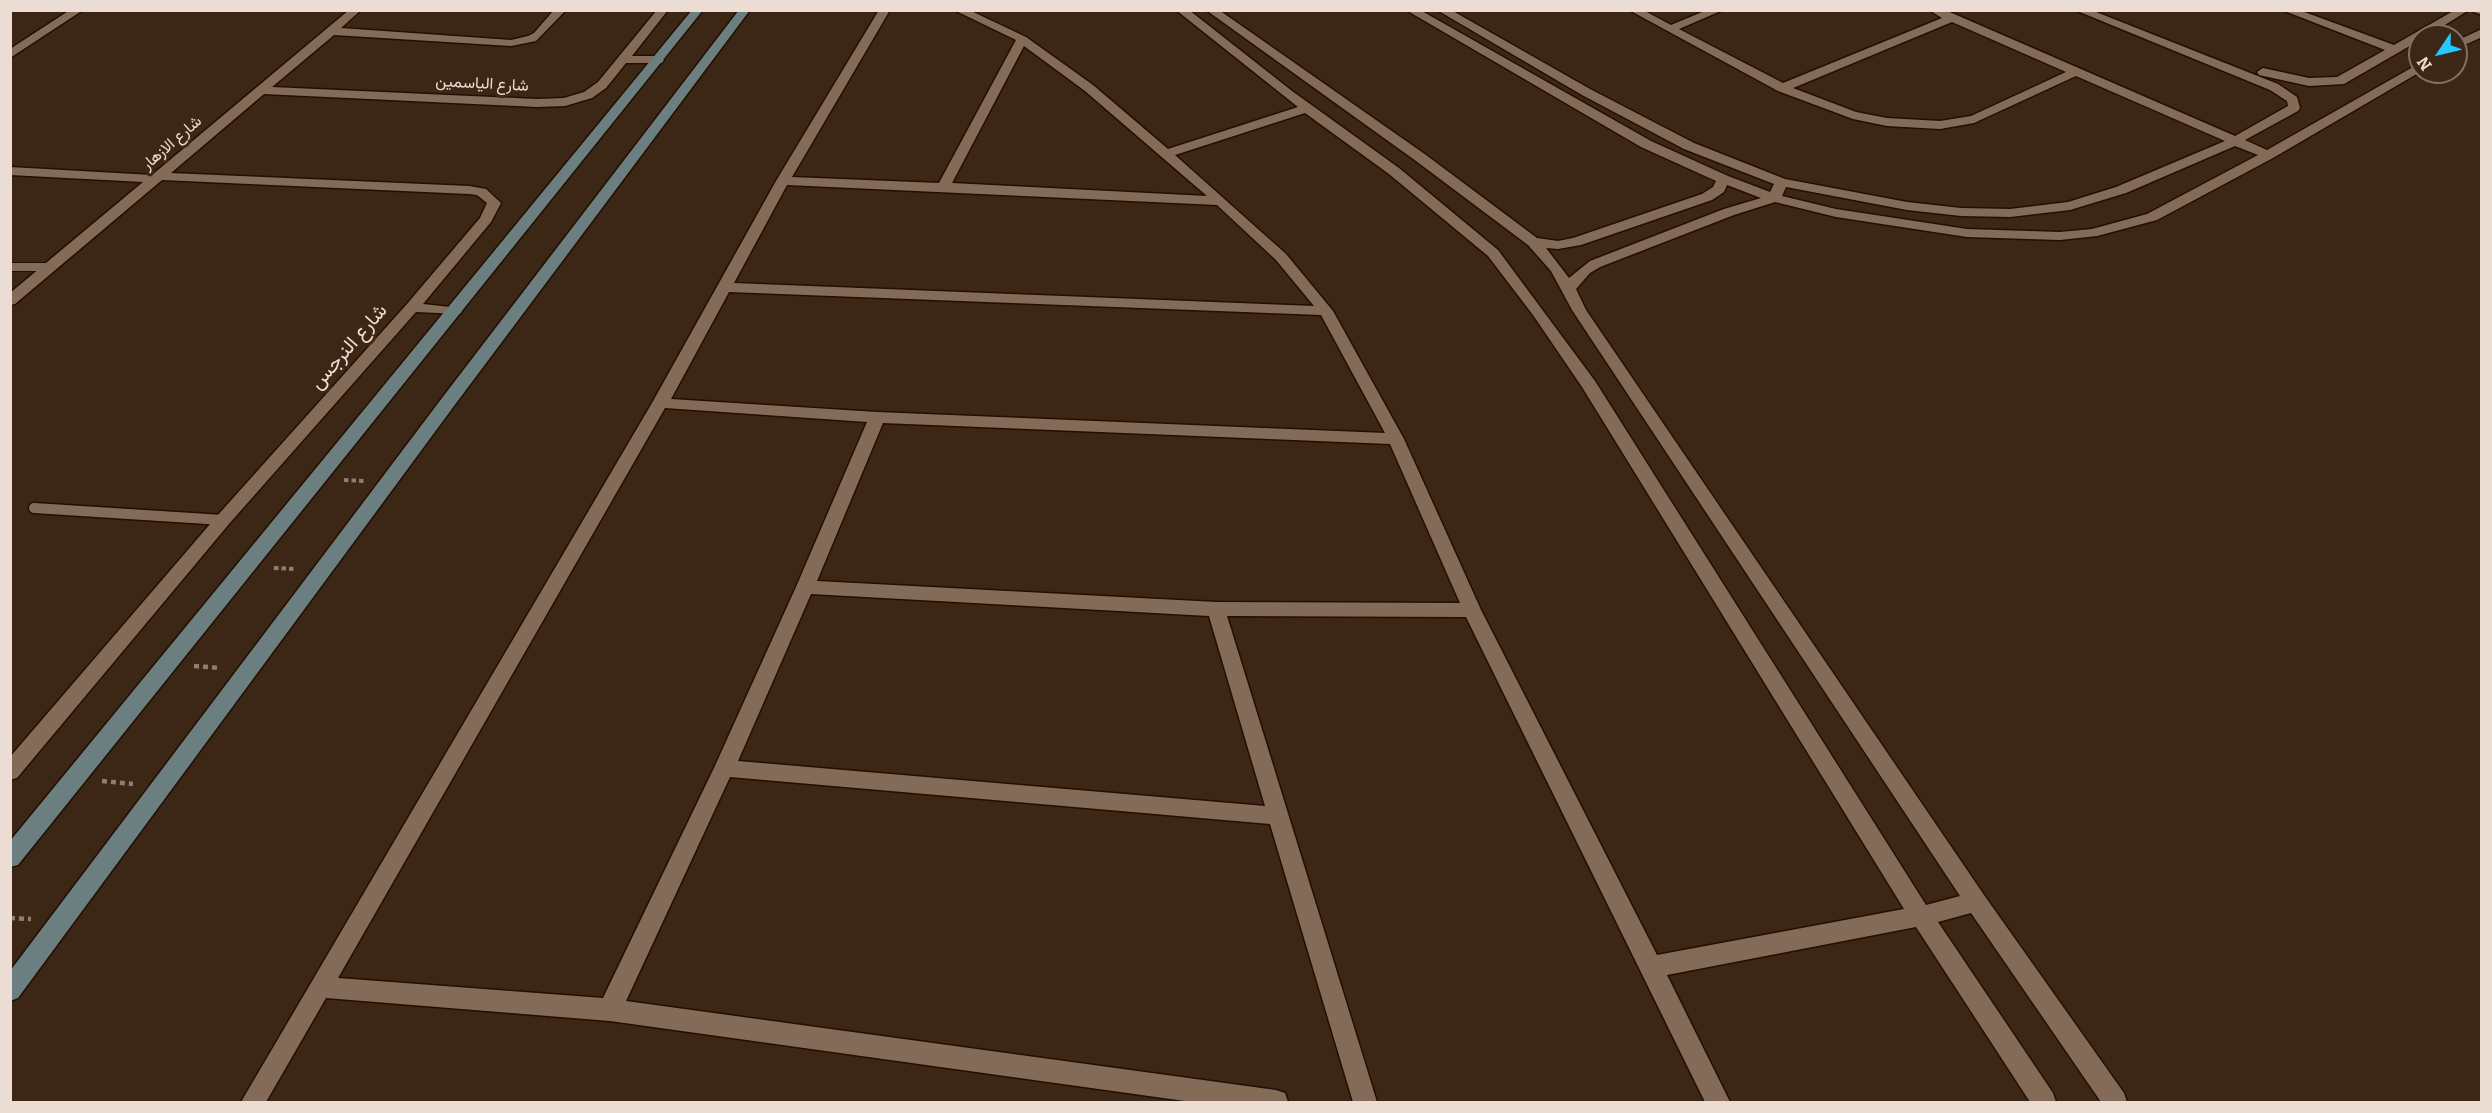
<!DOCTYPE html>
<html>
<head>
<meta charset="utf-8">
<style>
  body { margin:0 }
  #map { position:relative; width:2492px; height:1113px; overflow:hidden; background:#3c2716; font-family:Bitter,serif }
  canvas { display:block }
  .frame { position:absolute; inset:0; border:12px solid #ebddd3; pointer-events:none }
  .north { position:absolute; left:2408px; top:24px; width:60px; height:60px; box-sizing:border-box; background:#3c2716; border:2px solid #827062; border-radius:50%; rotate:235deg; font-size:16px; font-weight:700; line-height:24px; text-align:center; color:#ebddd3 }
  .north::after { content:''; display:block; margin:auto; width:21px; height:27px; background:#25c9fe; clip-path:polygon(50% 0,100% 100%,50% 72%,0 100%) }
</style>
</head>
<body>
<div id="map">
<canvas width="2492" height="1113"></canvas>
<div class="frame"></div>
<div class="north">N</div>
</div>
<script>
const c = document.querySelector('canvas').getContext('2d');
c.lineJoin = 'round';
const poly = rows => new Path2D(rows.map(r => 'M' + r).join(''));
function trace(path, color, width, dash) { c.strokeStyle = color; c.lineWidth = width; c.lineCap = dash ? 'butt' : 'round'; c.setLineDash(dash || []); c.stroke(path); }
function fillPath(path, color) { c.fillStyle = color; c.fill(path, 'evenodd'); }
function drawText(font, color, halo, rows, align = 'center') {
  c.font = font + ' Bitter,Vazirmatn,serif'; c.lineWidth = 6; c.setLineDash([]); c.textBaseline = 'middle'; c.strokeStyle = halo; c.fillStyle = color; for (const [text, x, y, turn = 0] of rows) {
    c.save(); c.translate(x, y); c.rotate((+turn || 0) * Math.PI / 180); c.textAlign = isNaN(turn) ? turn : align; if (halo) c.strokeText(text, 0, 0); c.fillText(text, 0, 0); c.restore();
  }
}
const pathFar1 = poly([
  [344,480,364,481],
  [274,568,296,569]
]);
const path = poly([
  [194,666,220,668],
  [102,781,133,784],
  [10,918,31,919]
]);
const laneFar1 = poly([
  [10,267,49,267]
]);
const lane = poly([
  [34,508,223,520]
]);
const street = poly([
  [70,10,83,10,10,58,10,49,70,10],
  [349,10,361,10,341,28,511,40,528,36,534,33,554,10,566,10,536,41,511,46,334,35,272,87,537,99,564,98,584,92,598,82,657,10,668,10,632,56,658,56,664,60,662,63,626,63,606,88,592,98,565,106,537,107,264,94,171,173,469,186,486,189,501,203,491,222,423,304,460,308,462,311,460,314,416,312,229,524,17,778,10,780,10,757,217,516,407,304,480,218,487,203,477,195,469,194,162,180,15,304,10,305,10,293,143,182,10,175,10,167,152,175,349,10],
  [879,10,890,10,792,177,939,183,1016,40,954,10,969,10,1026,37,1093,85,1168,149,1298,107,1176,10,1189,10,1292,91,1399,168,1498,250,1595,381,1926,905,1960,896,1572,310,1551,271,1528,245,1416,161,1206,10,1219,10,1426,155,1537,238,1558,241,1573,238,1702,194,1713,187,1716,181,1641,147,1406,10,1420,10,1651,141,1728,176,1770,192,1774,184,1684,149,1582,95,1437,10,1451,10,1590,89,1694,143,1785,179,1907,202,1961,208,2010,209,2068,202,2116,187,2225,141,2076,76,1974,123,1940,129,1887,126,1853,119,1778,91,1629,10,1643,10,1671,25,1707,10,1723,10,1679,29,1783,83,1942,18,1929,10,1945,10,2235,136,2288,106,2287,101,2270,90,2075,10,2091,10,2278,84,2297,97,2300,108,2298,111,2245,140,2267,150,2420,63,2420,72,2273,158,2157,220,2097,236,2060,240,1967,237,1836,217,1775,202,1734,215,1600,267,1590,273,1576,289,1586,310,1984,895,2124,1093,2127,1102,2101,1102,1971,913,1938,922,2053,1093,2056,1102,2030,1102,1916,927,1667,975,1730,1102,1705,1102,1466,617,1227,616,1377,1102,1353,1102,1270,824,730,777,626,1001,1276,1090,1285,1093,1288,1102,1192,1102,610,1021,326,998,266,1102,241,1102,652,403,776,181,879,10],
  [1952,22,2066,72,1971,116,1940,121,1887,118,1856,112,1793,88,1952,22],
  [1024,46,1085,91,1207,196,952,183,1024,46],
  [1305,113,1389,174,1488,256,1533,315,1582,387,1904,909,1657,955,1481,610,1404,439,1333,311,1286,254,1175,155,1305,113],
  [2235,146,2258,155,2147,214,2092,229,2060,232,1967,229,1836,209,1782,196,1786,187,1907,210,1961,216,2010,217,2070,210,2126,193,2235,146],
  [787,185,1217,205,1276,260,1314,306,734,283,787,185],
  [1727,185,1761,198,1724,209,1590,261,1569,278,1546,248,1558,249,1581,245,1712,200,1724,192,1727,185],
  [729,292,1321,315,1385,433,877,412,671,399,729,292],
  [665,408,867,422,796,587,714,768,603,998,338,978,665,408],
  [883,423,1390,444,1460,603,1216,602,817,581,883,423],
  [811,594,1209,616,1265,806,738,761,811,594],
  [2282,10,2299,10,2394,45,2455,10,2469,10,2427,36,2420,36,2420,40,2344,84,2309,86,2259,75,2257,72,2263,68,2309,78,2337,77,2385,50,2282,10],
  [2473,10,2482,10,2482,15,2474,12,2473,10],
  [2482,29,2482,37,2456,49,2456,41,2482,29]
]);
const secondary = poly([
  [692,10,703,10,18,865,10,867,10,841,692,10],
  [739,10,750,10,454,406,18,998,10,1001,10,971,442,398,739,10]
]);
const farStreetnames = [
  ["شارع الياسمين",482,84,3],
  ["شارع الازهار",172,143,-41]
];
const streetNames = [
  ["شارع النرجس",349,347,-49]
];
trace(laneFar1, '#230f02', 10);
trace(lane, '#230f02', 13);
trace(street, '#230f02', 3);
trace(secondary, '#230f02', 3);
trace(pathFar1, '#8f7e70', 4, [4.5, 3]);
trace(path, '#8f7e70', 4.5, [5, 4]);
trace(laneFar1, '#846b58', 8);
trace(lane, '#846b58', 10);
fillPath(street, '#846b58');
fillPath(secondary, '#6b7f80');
drawText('16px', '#ebddd3', '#3c2716', farStreetnames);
drawText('20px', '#ebddd3', '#3c2716', streetNames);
</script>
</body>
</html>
